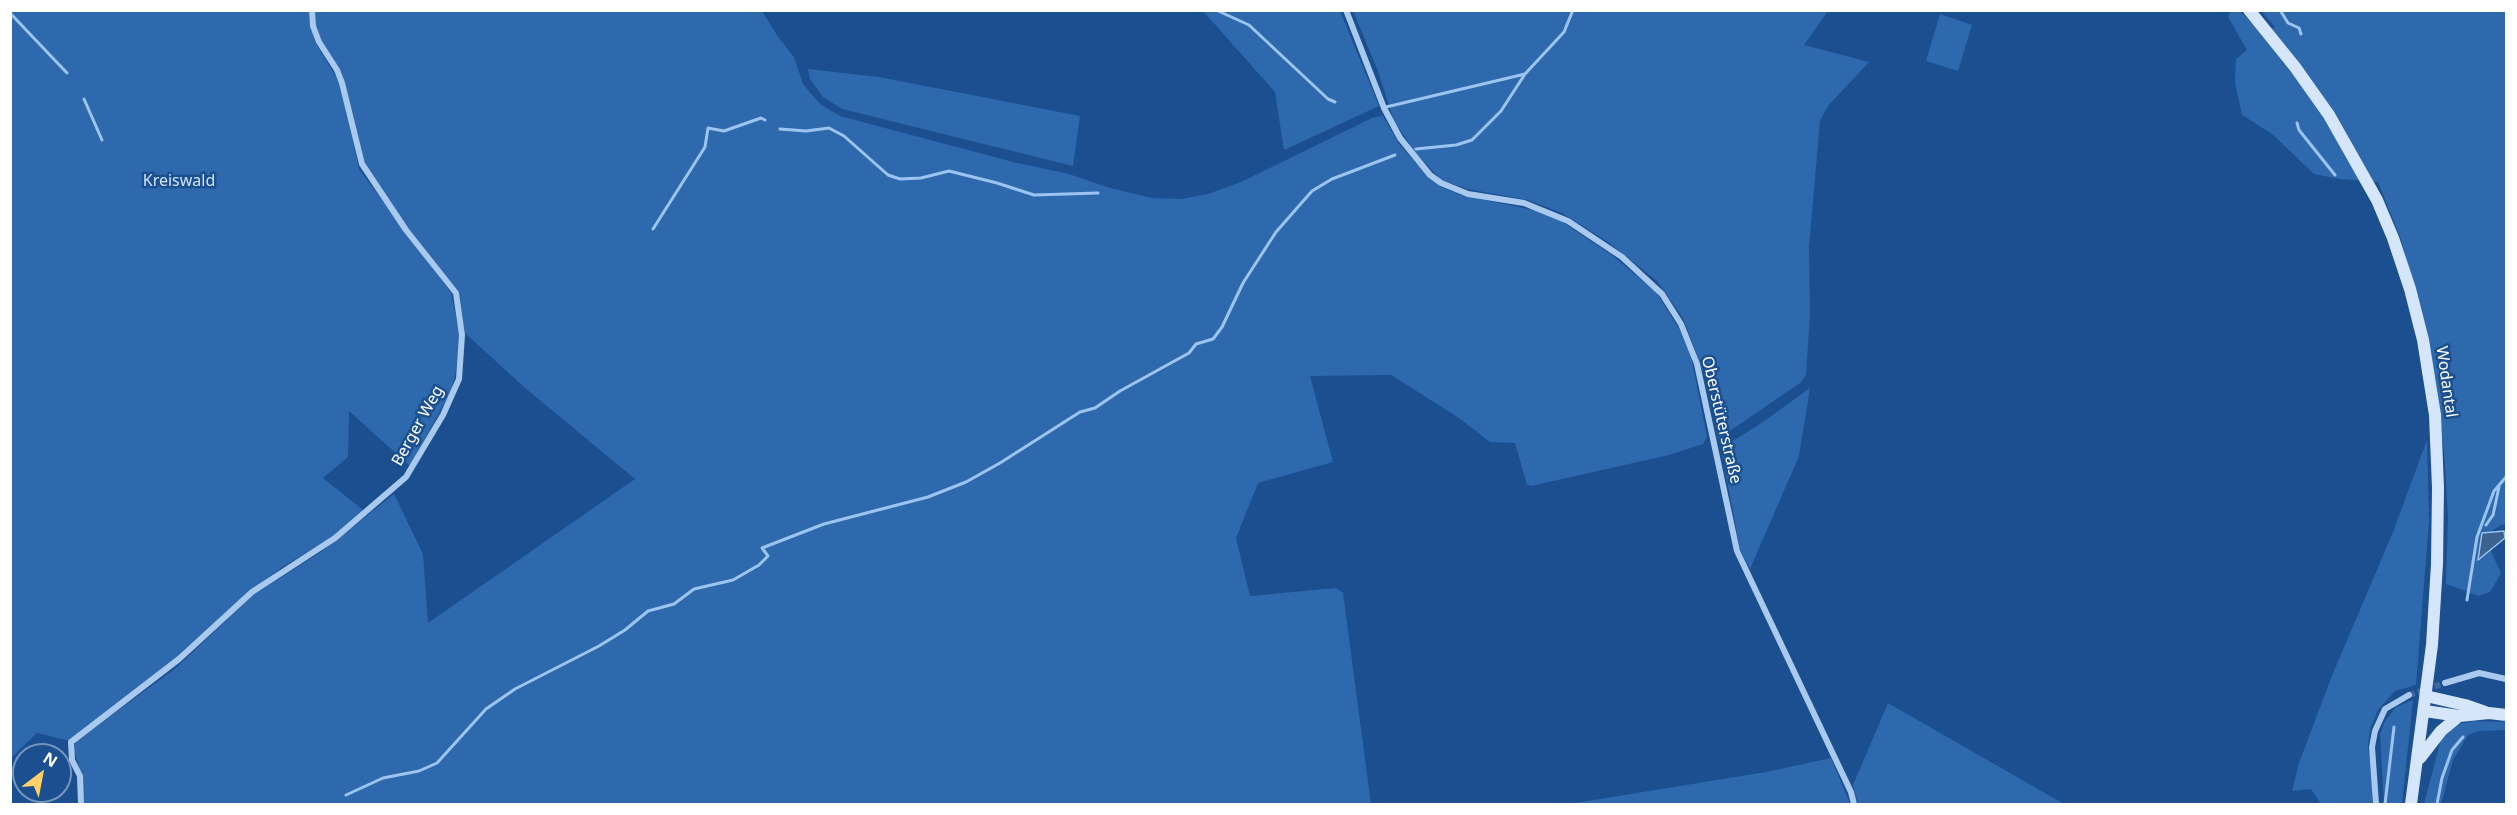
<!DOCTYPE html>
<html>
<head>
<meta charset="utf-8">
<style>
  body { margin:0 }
  #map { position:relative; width:2517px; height:815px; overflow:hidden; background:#1b4f8f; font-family:"Noto Sans",sans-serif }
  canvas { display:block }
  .frame { position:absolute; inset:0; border:12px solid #fff; pointer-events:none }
  .north { position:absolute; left:12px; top:743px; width:60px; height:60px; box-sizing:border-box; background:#1b4f8f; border:2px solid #7695bc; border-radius:50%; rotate:32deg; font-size:16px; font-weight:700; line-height:24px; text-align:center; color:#fff }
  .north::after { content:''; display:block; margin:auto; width:21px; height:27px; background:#ffd166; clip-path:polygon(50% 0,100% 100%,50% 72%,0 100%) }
</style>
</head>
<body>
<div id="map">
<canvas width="2517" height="815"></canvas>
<div class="frame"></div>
<div class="north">N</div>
</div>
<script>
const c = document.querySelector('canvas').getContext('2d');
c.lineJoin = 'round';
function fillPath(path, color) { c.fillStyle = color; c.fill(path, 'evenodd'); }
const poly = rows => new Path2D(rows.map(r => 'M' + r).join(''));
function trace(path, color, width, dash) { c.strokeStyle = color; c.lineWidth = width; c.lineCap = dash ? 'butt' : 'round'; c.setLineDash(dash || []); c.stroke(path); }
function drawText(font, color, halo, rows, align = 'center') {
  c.font = font + ' "Noto Sans",sans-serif'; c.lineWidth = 5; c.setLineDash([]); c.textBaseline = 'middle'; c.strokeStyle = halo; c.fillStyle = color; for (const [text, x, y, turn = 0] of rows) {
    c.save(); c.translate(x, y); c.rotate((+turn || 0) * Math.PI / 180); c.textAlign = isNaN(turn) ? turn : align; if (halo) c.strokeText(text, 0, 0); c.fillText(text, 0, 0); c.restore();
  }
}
const green = poly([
  [11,11,309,11,310,26,316,44,340,83,359,169,451,293,460,336,456,371,451,391,410,466,349,411,348,457,323,478,363,510,331,538,284,566,254,588,176,659,70,741,37,733,11,758],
  [315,11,762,11,778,37,794,57,803,84,820,104,840,116,1013,162,1069,174,1110,188,1152,198,1181,199,1208,194,1241,182,1372,118,1383,116,1399,144,1430,179,1443,188,1461,195,1538,211,1561,221,1613,256,1656,292,1680,330,1691,356,1707,437,1703,444,1669,455,1531,486,1527,485,1515,443,1490,442,1459,418,1391,375,1310,376,1333,462,1258,483,1236,538,1250,596,1336,588,1343,593,1371,804,84,804,82,778,74,750,76,741,176,668,253,595,321,552,394,494,423,554,428,623,635,479,525,388,465,333,459,292,408,228,366,167,344,82,322,43,316,26],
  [1203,11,1340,11,1379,106,1284,150,1275,92],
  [1353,11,1828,11,1804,45,1869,62,1828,106,1820,121,1809,247,1810,314,1806,375,1800,383,1718,439,1705,376,1683,318,1657,281,1608,242,1562,213,1528,200,1467,189,1441,180,1415,152,1394,121,1378,71],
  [2231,11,2240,11,2263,34,2275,27,2261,11,2506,11,2506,524,2501,525,2484,536,2501,573,2490,592,2479,596,2446,584,2448,517,2445,464,2437,389,2402,242,2378,182,2340,179,2314,174,2272,134,2242,115,2235,83,2236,59,2247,50,2228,17],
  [1940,14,1972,25,1958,71,1926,61],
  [808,69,879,77,1080,116,1073,166,842,109,823,97,810,79],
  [1810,388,1799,456,1750,569,1740,549,1721,448,1760,424],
  [2427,440,2429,521,2416,685,2395,691,2378,710,2370,729,2368,746,2373,784,2372,804,2321,804,2311,789,2292,791,2299,763,2331,678,2393,532],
  [2413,700,2402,804,2384,804,2380,734,2385,721,2396,707],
  [1888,703,2064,804,1858,804,1853,785],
  [2474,721,2506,722,2506,730,2479,731,2468,735,2453,760,2441,804,2424,804,2441,739,2458,724],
  [1831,758,1850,804,1569,804,1766,772]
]);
const water = poly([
  [2504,531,2505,538,2478,560,2482,533,2504,531]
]);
const stream = poly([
  [1216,10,1249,25,1328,99,1335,102],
  [2280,10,2288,23,2299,28,2301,34],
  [10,13,67,73],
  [84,99,102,140],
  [1386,107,1525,74,1564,32,1573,10],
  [2297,123,2299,130,2335,175],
  [780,129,806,131,829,128,844,136,888,175,900,179,921,178,949,171,997,183,1034,195,1098,193],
  [1416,149,1456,145,1472,140,1501,111,1525,74],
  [653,229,705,147,708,128,724,131,761,118,765,120],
  [2486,525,2493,515,2499,487],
  [2467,600,2477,537,2494,491,2506,477],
  [346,795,383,778,419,771,437,763,486,709,515,689,599,646,625,630,648,611,674,604,694,589,733,580,759,565,768,556,762,548,824,524,928,497,966,482,1000,463,1080,412,1095,408,1120,391,1189,353,1196,344,1213,339,1222,327,1243,283,1276,232,1312,191,1332,179,1395,155],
  [2385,804,2394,727],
  [2437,804,2442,778,2452,750,2463,737]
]);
const streetTunnel = poly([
  [2409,695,2445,683]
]);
const street = poly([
  [1346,10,1384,108,1400,138,1430,175,1441,183,1468,194,1524,203,1568,221,1622,257,1662,294,1681,324,1697,364,1737,551,1851,792,1854,804],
  [2445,683,2479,673,2506,679],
  [81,804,80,776,72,760,71,742,179,659,252,592,335,538,406,477,443,415,459,379,462,335,456,293,406,230,362,164,342,83,337,70,319,42,313,26,312,10],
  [2376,804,2372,747,2375,731,2385,709,2409,695]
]);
const secondary = poly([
  [2249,10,2295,67,2329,115,2377,200,2393,238,2410,289,2423,340,2435,415,2438,488,2437,564,2432,645,2411,804],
  [2426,696,2465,705,2485,712],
  [2425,711,2459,716,2489,713,2506,715],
  [2420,758,2441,731,2459,716]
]);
const parkNames = [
  ["Kreiswald",179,181]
];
const streetNames = [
  ["Wodantal",2446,382,82],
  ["Oberstüterstraße",1721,420,77],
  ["Berger Weg",418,426,-61]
];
fillPath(green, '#2e69ad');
fillPath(water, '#3c6290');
trace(water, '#9cc4f0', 1.5);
trace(stream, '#9cc4f0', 3);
trace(streetTunnel, '#3d69a0', 6, [6, 3]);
trace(street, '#a9c9ee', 6);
trace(secondary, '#d6e6fa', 12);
drawText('16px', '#cfe3fa', '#1b4f8f', parkNames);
drawText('16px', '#fff', '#1b4f8f', streetNames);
</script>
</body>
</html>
